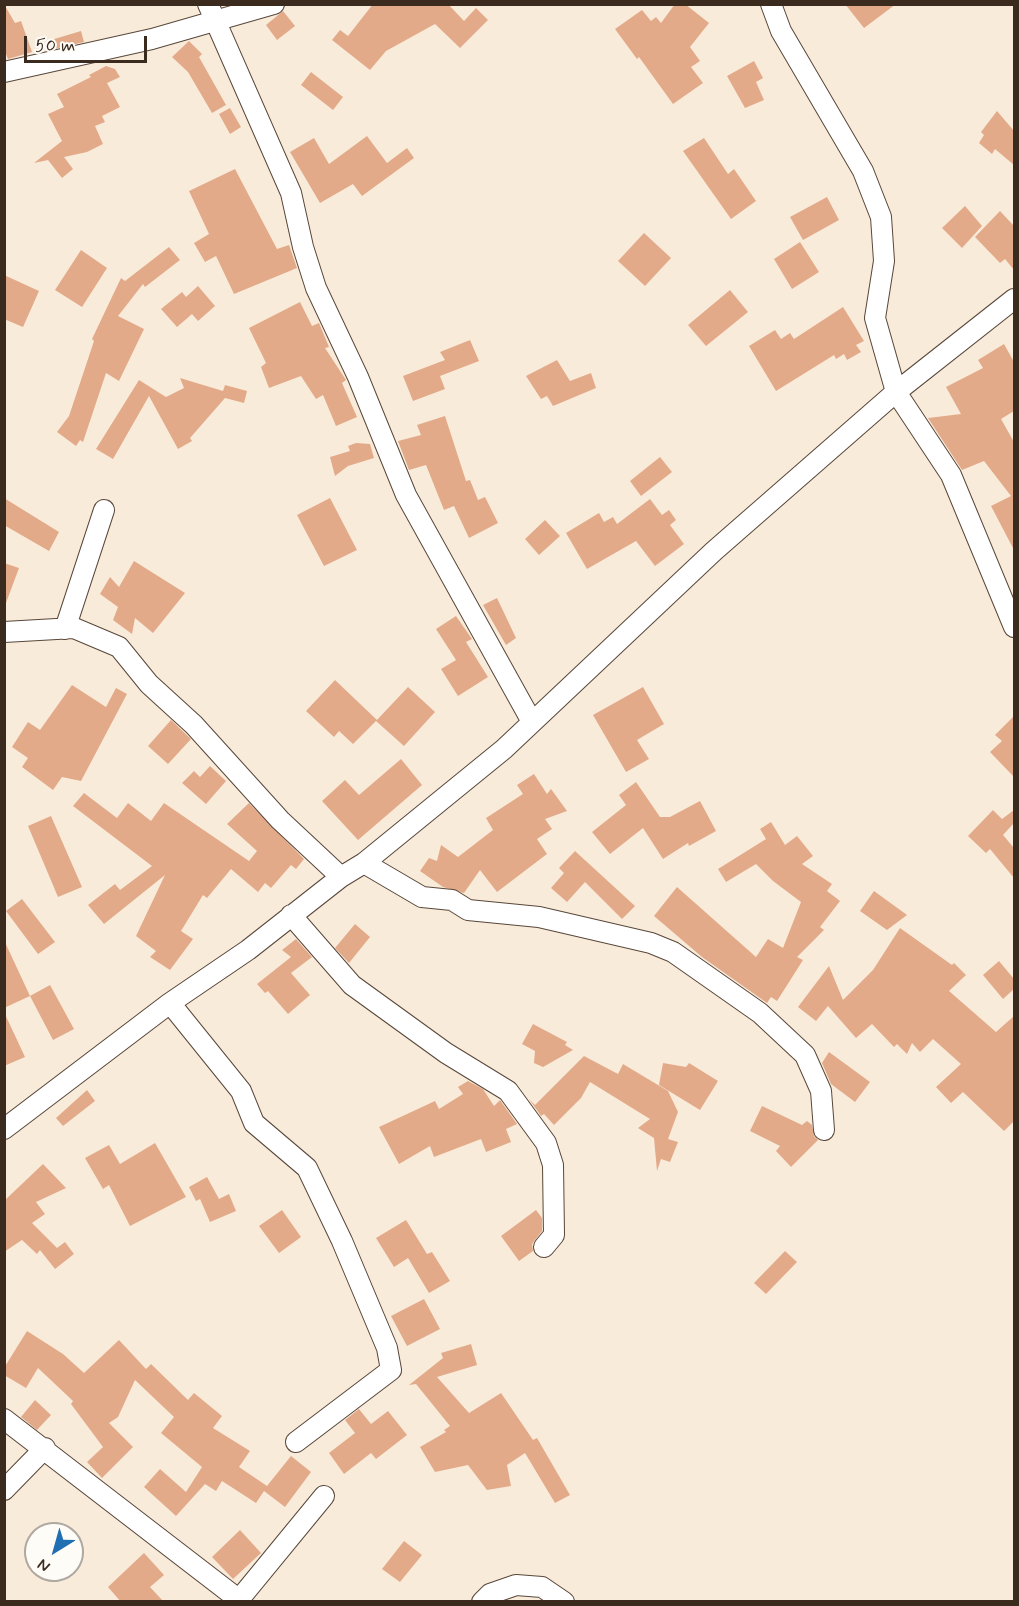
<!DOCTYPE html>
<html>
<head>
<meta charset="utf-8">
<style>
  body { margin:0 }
  #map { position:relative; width:1019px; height:1606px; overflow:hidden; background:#f9ebda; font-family:Mynerve,sans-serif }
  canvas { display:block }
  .frame { position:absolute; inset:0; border:6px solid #3b2a1e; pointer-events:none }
  .north { position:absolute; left:24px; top:1522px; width:60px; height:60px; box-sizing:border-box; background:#fdfcf7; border:2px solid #afa8a0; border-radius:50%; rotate:217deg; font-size:16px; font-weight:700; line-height:24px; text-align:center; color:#3b2a1e }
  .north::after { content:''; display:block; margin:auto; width:21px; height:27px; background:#1f6fb2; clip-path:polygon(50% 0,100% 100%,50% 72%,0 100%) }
  .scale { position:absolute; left:24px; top:36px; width:123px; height:27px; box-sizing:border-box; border:3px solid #3b2a1e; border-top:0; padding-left:8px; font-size:18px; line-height:21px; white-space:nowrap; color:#3b2a1e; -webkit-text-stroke:4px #fdfcf7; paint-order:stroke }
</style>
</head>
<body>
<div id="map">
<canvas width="1019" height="1606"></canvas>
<div class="frame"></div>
<div class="north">N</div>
<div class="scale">50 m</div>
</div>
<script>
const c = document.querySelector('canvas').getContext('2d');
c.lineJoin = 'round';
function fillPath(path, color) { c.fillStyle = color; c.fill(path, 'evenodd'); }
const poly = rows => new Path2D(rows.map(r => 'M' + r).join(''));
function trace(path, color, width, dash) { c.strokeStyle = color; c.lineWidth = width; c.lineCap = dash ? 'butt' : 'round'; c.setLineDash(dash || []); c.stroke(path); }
const building = poly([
  [4,4,15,23,21,21,32,52,8,59,4,49],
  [373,4,448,4,464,21,476,8,488,20,460,48,435,24,386,51,370,70,332,40,340,30,348,36],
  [675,4,685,4,709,23,690,47,700,61,691,67,703,83,673,104,639,57,637,59,615,29,642,10,651,21,656,17,661,23],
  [845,4,896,4,864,28],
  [283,11,295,26,277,40,266,25],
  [81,31,84,42,54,49,51,40],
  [189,41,202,54,199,57,226,105,212,113,188,72,172,57],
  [754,61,763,78,756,82,764,100,745,108,727,76],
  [106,66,115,69,120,77,107,83,120,107,102,116,105,122,95,126,103,144,87,152,64,157,73,169,62,178,48,160,34,163,62,141,48,114,64,107,57,94,91,77,89,75],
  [311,72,343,97,333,110,301,85],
  [230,108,241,127,230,134,219,114],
  [997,111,1014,131,1014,165,995,149,992,154,979,143,984,135,981,132],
  [367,136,387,163,407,148,414,158,362,196,353,184,320,203,290,152,314,138,329,164],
  [704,138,728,174,734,169,756,201,731,219,683,151],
  [235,169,277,249,289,245,297,268,234,294,216,256,205,262,194,243,209,234,189,191],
  [827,197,839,220,803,240,790,217],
  [965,206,982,226,962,248,942,228],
  [1000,211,1014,226,1014,270,1005,259,1000,263,975,237],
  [644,233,671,258,645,286,618,261],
  [800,242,819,272,792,289,774,259],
  [169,247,180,260,145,287,143,284,118,316,144,329,119,381,106,373,83,442,80,440,76,446,57,432,69,416,94,341,92,339,121,278,125,281],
  [81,250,107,268,82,307,55,290],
  [4,275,39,291,23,327,4,319],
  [198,286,215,306,198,321,192,314,177,327,161,309,182,292,186,297],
  [730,290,748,312,706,346,688,325],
  [300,302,312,326,319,323,329,347,325,348,346,380,342,383,357,417,336,426,323,395,316,399,301,376,269,388,261,367,266,363,249,328],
  [843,307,864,341,856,345,861,352,847,360,844,354,836,359,834,355,776,391,749,346,775,330,781,339,790,333,794,339],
  [470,340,479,361,440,376,445,389,413,401,403,376,445,360,440,352],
  [1004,344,1014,362,1014,411,1001,419,1014,442,1014,550,991,506,1011,496,984,461,962,470,928,418,961,414,946,387,983,368,978,360],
  [557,360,570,381,591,373,596,388,553,406,547,396,541,399,526,376],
  [180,378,223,391,225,385,247,391,244,403,225,398,190,438,192,441,178,449,149,396,113,459,96,449,139,380,166,397,184,388],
  [445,416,466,481,470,480,478,500,485,497,498,523,469,538,454,506,444,510,426,465,409,470,398,441,421,435,417,425],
  [356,443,370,444,374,458,348,466,335,476,330,457,350,451,348,446],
  [660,457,672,472,641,496,630,481],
  [4,498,59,532,49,551,4,525],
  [330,498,357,550,324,566,297,515],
  [650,499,662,515,669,510,676,520,670,525,684,544,655,566,636,541,587,569,566,533,599,513,604,522,613,517,617,524],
  [545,520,560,536,539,555,525,539],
  [134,561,185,593,153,633,135,618,132,634,113,620,118,607,100,594,110,577,119,587],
  [4,563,19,568,6,603,4,603],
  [497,598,516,638,506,645,483,605],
  [456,616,472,639,466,642,488,677,458,696,441,669,456,660,436,629],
  [335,680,377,720,353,744,339,731,334,737,306,711],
  [72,685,106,707,116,688,127,694,81,781,62,777,53,790,22,767,28,758,12,747,28,722,40,730],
  [408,687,435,712,404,746,376,721],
  [643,687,664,724,637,740,649,759,626,772,593,715],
  [1014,716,1014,777,990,752,1002,741,995,735],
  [171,720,191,739,168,764,148,746],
  [401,759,422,785,358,840,322,801,345,780,359,795],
  [210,766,226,781,206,804,182,783,194,771,200,777],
  [534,774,547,794,551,789,567,811,545,819,552,829,537,839,547,854,497,892,480,870,464,893,443,887,420,871,429,858,437,861,441,845,458,857,493,830,486,818,523,794,517,785],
  [636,782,660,817,670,817,700,801,716,831,689,846,688,843,663,859,643,828,610,854,592,832,626,805,619,795],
  [84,793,117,818,128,803,151,821,164,803,249,861,257,851,227,824,249,803,304,859,296,869,291,865,271,888,265,883,258,892,231,869,207,898,203,895,181,931,193,939,170,970,150,957,156,951,136,936,165,875,104,924,88,905,115,884,120,890,152,866,73,806],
  [993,810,1002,819,1014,810,1014,823,1003,835,1014,848,1014,878,990,849,986,853,968,836],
  [51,816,82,887,58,897,28,826],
  [771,822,785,845,797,836,813,856,802,864,832,884,827,891,840,901,820,927,824,930,797,957,803,960,777,1001,771,997,767,1003,702,957,654,916,677,887,756,957,768,939,783,948,801,902,773,881,756,864,726,882,718,869,766,839,760,829],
  [575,851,635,906,622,919,585,882,567,902,551,888,564,873,559,868],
  [874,891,907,915,887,930,860,911],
  [22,899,55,942,38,954,6,911],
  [355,924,370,937,349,963,335,948],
  [900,928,952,965,954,963,966,975,949,991,996,1032,1014,1016,1014,1121,1004,1131,963,1092,951,1103,936,1087,961,1064,933,1039,920,1052,912,1043,907,1054,897,1044,894,1047,872,1024,856,1038,828,1006,816,1021,798,1007,829,966,843,1000,873,970],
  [296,939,312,957,291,973,310,995,288,1014,268,991,265,993,257,984,291,957,282,950],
  [4,940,30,996,4,1008],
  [999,961,1014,979,1014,989,1003,999,983,975],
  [50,985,74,1029,53,1040,30,996],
  [4,1012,25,1057,4,1066],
  [533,1024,567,1042,565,1045,573,1050,543,1067,534,1063,535,1051,522,1044],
  [829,1052,870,1082,855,1102,831,1084,822,1063],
  [584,1056,618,1074,623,1064,668,1091,678,1112,668,1139,678,1142,670,1162,661,1159,657,1171,654,1138,638,1128,650,1119,590,1082,581,1098,554,1125,544,1114,541,1116,529,1099,535,1105],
  [663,1063,686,1067,689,1063,718,1081,700,1110,659,1085],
  [468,1081,483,1089,494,1106,500,1100,517,1124,506,1129,511,1142,486,1152,481,1139,434,1157,430,1146,399,1164,379,1127,435,1101,439,1109,463,1094,458,1087],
  [87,1090,95,1101,63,1126,56,1118],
  [762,1106,802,1125,807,1121,812,1125,814,1136,818,1140,791,1167,776,1151,780,1146,750,1131],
  [155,1143,186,1197,130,1226,109,1185,103,1189,85,1158,109,1145,120,1164],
  [43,1164,66,1188,36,1202,45,1214,32,1223,57,1248,65,1242,74,1254,55,1269,40,1250,37,1254,22,1240,4,1252,4,1201],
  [207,1177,219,1199,229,1194,236,1211,210,1222,200,1199,196,1201,189,1187],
  [282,1210,301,1237,279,1253,259,1226],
  [536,1210,542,1218,542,1231,532,1244,533,1251,519,1261,501,1236],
  [406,1220,427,1254,432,1252,450,1281,429,1293,408,1258,394,1267,376,1238],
  [785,1251,797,1262,766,1294,754,1283],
  [424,1299,440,1329,407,1346,391,1316],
  [27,1331,63,1354,84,1373,119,1340,146,1369,151,1364,188,1400,194,1393,222,1416,213,1428,250,1451,239,1467,267,1486,291,1456,311,1472,285,1507,264,1491,256,1503,222,1481,216,1491,205,1484,176,1516,144,1487,160,1469,186,1492,202,1467,161,1433,174,1417,135,1380,118,1417,109,1423,133,1447,102,1478,87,1462,103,1447,71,1404,73,1401,38,1368,26,1388,4,1375,4,1368],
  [471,1344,477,1365,437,1377,469,1413,501,1393,533,1440,537,1438,570,1495,555,1503,525,1453,507,1465,511,1486,487,1490,468,1465,435,1472,420,1447,446,1432,444,1430,450,1426,416,1384,409,1385,443,1358,441,1353],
  [35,1400,51,1415,37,1430,21,1417],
  [359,1409,371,1424,388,1411,407,1435,376,1459,371,1453,344,1474,329,1453,355,1433,345,1420],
  [240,1530,261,1553,233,1579,212,1557],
  [404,1541,422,1555,400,1582,382,1569],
  [144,1553,164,1575,150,1587,164,1602,121,1602,108,1587]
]);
const minor = poly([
  [208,4,291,193,303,247,316,288,358,377,406,495,532,722],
  [771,4,781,31,863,171,881,217,884,261,875,318,896,392,951,475,1014,627],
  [4,72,152,39,274,4],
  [65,629,104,510],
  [4,632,74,628,119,647,149,684,194,725,280,820,341,877],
  [364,863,422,897,452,900,468,910,539,917,651,943,673,952,760,1013,805,1055,821,1091,824,1130],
  [291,915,352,985,446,1053,508,1091,546,1143,553,1165,554,1235,544,1247],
  [170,1003,241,1091,254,1123,307,1168,342,1241,387,1348,391,1370,296,1442],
  [4,1129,170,1003,248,950,341,877,364,863,504,749,714,551,896,392,1014,299],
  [4,1419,238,1599],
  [4,1490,45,1448],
  [237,1602,324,1496],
  [482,1602,490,1594,516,1585,542,1587,564,1602]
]);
fillPath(building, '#e3aa89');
trace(minor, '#58473a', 22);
trace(minor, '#fff', 20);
</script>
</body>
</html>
